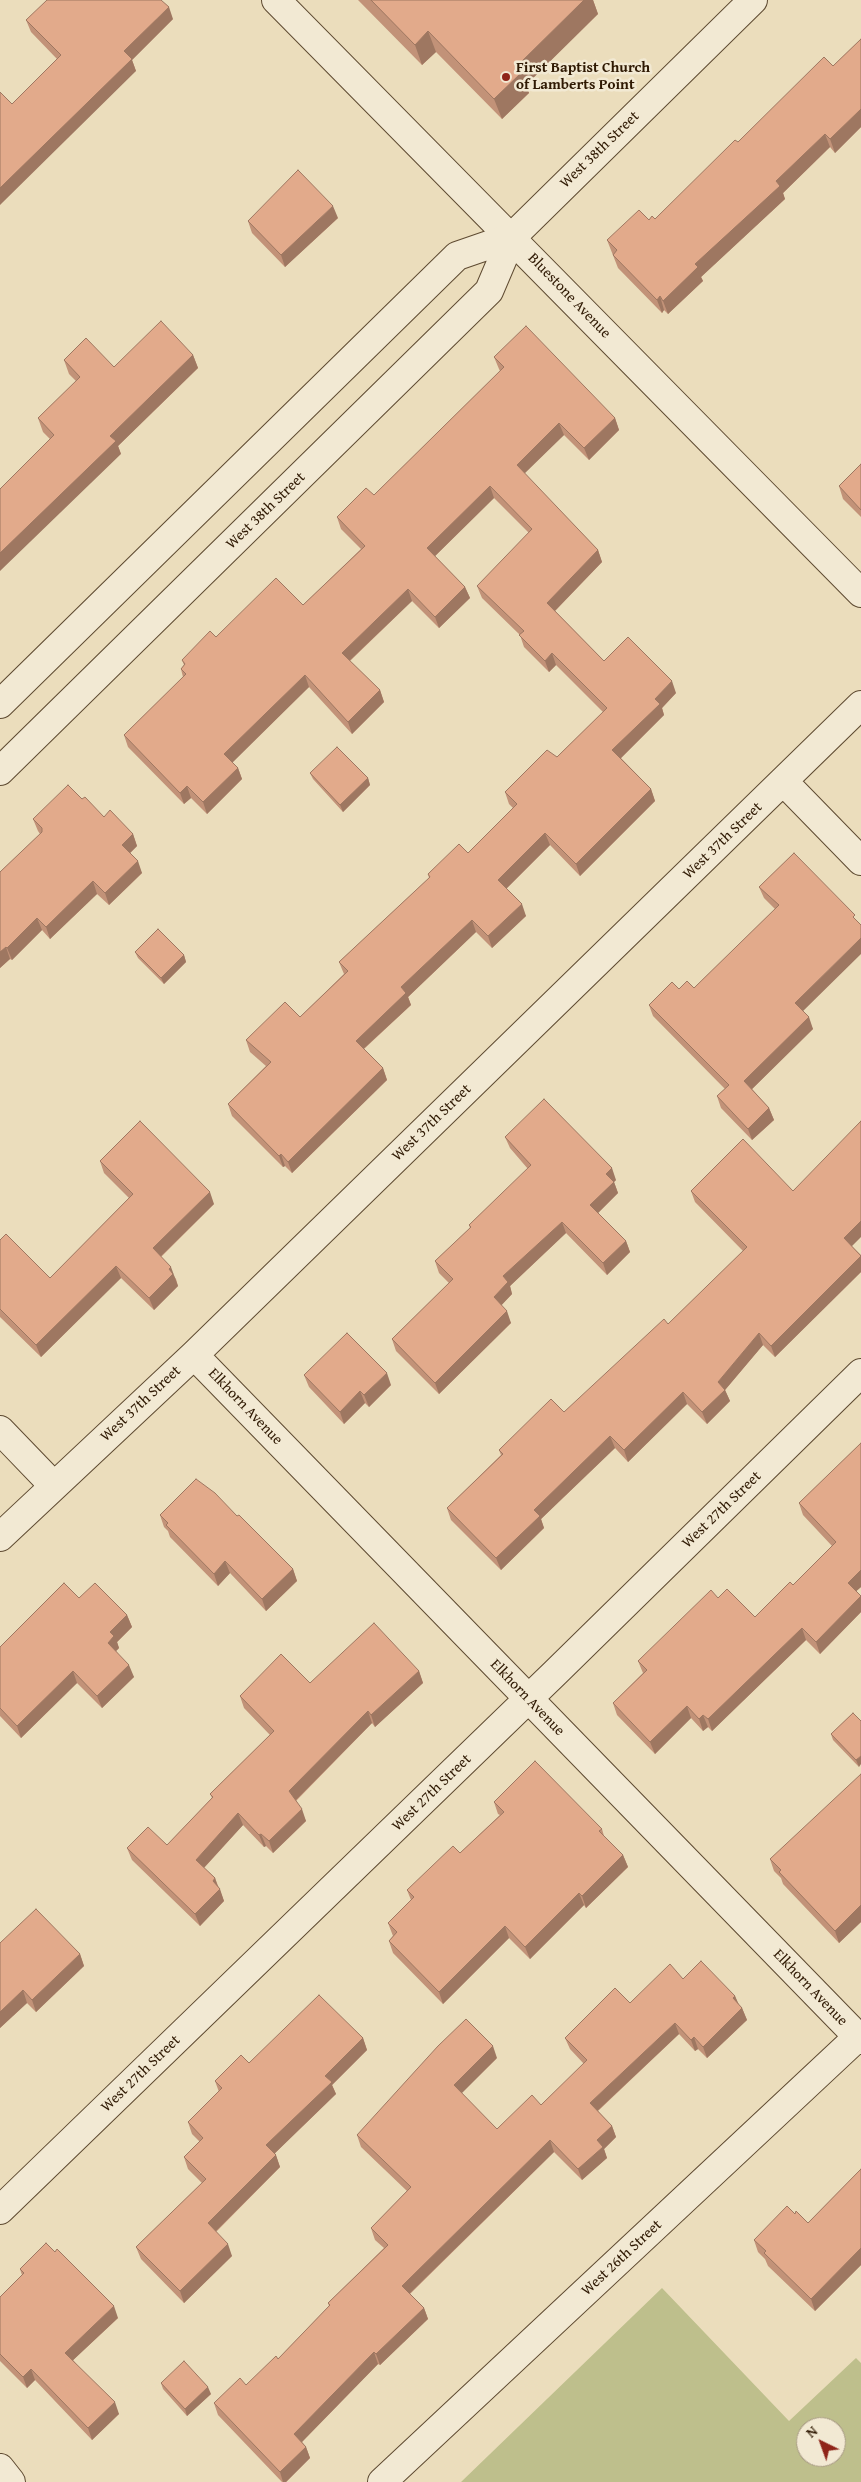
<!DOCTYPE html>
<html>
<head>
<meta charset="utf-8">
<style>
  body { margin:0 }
  #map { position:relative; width:861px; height:2482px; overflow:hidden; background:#ebddbc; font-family:"Gentium Book Plus",serif }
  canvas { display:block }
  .north { position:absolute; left:796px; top:2417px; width:50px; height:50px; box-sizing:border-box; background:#f2e9d3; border:1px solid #a49680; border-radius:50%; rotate:318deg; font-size:14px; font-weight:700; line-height:20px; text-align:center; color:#2f1903 }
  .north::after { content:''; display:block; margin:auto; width:18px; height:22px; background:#8f2418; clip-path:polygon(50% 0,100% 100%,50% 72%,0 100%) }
</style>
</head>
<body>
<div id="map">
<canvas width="861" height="2482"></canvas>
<div class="north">N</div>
</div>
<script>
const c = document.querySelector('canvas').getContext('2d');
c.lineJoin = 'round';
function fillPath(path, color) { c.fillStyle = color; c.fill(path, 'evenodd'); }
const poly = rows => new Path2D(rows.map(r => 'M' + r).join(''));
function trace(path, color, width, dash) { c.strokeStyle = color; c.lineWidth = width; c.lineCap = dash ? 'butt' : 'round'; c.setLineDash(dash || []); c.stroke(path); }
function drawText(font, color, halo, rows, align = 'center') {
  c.font = font + ' "Gentium Book Plus",serif'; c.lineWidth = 5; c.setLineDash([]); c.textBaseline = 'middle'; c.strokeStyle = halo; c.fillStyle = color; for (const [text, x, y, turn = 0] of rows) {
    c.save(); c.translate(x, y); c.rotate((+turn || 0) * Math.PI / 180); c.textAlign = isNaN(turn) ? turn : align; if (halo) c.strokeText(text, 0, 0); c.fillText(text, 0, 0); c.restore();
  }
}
const green = poly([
  [662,2288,789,2421,856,2358,861,2363,861,2482,461,2482],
  [806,2427,836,2427,836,2457,806,2457]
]);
const minor = poly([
  [276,0,861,593],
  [783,781,861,861],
  [194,1355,861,2040],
  [0,1430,53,1485],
  [0,1537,194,1355,861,705],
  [0,2210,555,1673,861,1373],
  [0,2468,11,2482],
  [382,2482,861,2034]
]);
const tertiary = poly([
  [0,704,457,256,512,237],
  [0,771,489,291,512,237,753,0]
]);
const wall = poly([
  [358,0,593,0,598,14,526,85,529,93,502,119,436,52,422,65],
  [173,19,132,60,136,71,12,104,57,59,31,32,26,20],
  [861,39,861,127,835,153,830,147,783,193,785,199,701,277,703,281,668,314,664,310,662,313,618,268,607,240,649,220,655,219,738,142,833,66],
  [338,218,285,267,252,233,248,221],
  [193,355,198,368,118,446,121,454,50,439,43,432,38,418,76,381,69,374,64,360,114,367],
  [494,357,615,418,619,430,589,460,564,435,524,473,598,550,602,562,555,611,604,661,676,693,662,708,664,715,621,758,651,789,655,801,580,876,550,845,506,889,526,916,492,948,476,932,408,997,411,1005,364,1049,383,1068,387,1080,292,1173,285,1166,283,1167,232,1116,228,1104,266,1066,250,1052,246,1040,300,1017,344,974,339,962,429,878,428,874,468,853,513,808,509,804,505,792,557,757,603,712,556,665,549,672,524,647,520,635,482,598,477,586,529,533,494,498,435,556,465,587,470,598,439,628,412,601,350,661,380,690,384,702,352,734,309,687,232,762,238,768,242,779,207,814,191,798,184,804,128,747,124,735,183,677,181,669,184,665,182,660,216,637,303,605,361,549,341,529,337,517,374,495,500,371,499,369],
  [861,464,861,517,843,499,839,486],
  [310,773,368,778,370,785,343,812,313,779],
  [82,799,104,817,133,834,137,846,130,853,142,873,109,905,97,894,50,939,42,930,12,960,10,959,0,968,0,872,40,834,38,831,33,819],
  [794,853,803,1011,813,1029,752,1089,769,1108,774,1120,752,1140,721,1108,717,1096,725,1089,653,1016,649,1005,679,989,694,988,775,909,764,898,759,887],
  [135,952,184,955,186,962,164,984,138,958],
  [505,1137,616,1180,614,1182,618,1193,598,1213,626,1241,630,1252,607,1275,566,1233,510,1286,512,1294,501,1305,511,1323,439,1394,396,1351,392,1339,449,1283,439,1273,435,1261,470,1228,469,1225,528,1169,510,1148],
  [100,1161,214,1204,161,1257,176,1279,178,1286,154,1310,121,1278,41,1357,0,1317,0,1240,50,1278,129,1198,104,1173],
  [691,1191,793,1191,861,1255,861,1272,775,1357,763,1345,725,1390,730,1401,707,1424,687,1404,628,1462,615,1448,541,1519,544,1528,501,1570,451,1520,447,1508,501,1455,499,1450,564,1412,668,1324,743,1251,695,1202],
  [304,1375,391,1385,369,1407,365,1403,344,1424,309,1387],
  [861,1443,861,1587,856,1591,861,1597,861,1612,820,1654,806,1640,712,1731,708,1727,703,1731,691,1718,655,1754,617,1715,613,1703,643,1673,638,1661,718,1598,755,1617,793,1585,832,1546,803,1515,799,1503],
  [160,1515,237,1516,293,1569,297,1581,266,1611,230,1573,218,1586,170,1537,168,1531,164,1527],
  [79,1598,127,1615,132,1627,117,1642,119,1648,116,1651,134,1677,102,1708,77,1683,21,1738,0,1716,0,1647],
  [419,1671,423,1683,375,1727,372,1723,296,1801,306,1821,273,1853,266,1846,264,1847,243,1825,204,1868,215,1878,224,1901,200,1926,132,1860,127,1848,167,1845,212,1798,210,1794,270,1735,244,1708,240,1696,310,1683],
  [853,1713,859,1767,833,1740,831,1734],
  [494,1802,602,1829,604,1836,623,1855,628,1867,586,1908,584,1905,530,1959,509,1938,443,2004,393,1953,389,1941,393,1936,388,1923,411,1900,407,1890,460,1853,500,1815,498,1814],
  [770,1859,861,1922,839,1943,783,1884,781,1878,774,1871],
  [0,1943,80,1954,84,1966,36,2012,27,2003,0,2028],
  [683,1979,735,1996,738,2004,742,2008,747,2020,707,2058,698,2049,695,2051,679,2034,598,2111,612,2126,616,2137,604,2149,607,2158,582,2180,554,2152,410,2294,424,2308,428,2319,380,2365,378,2364,302,2442,306,2447,310,2458,286,2482,282,2482,218,2415,214,2403,246,2385,278,2359,329,2306,328,2303,384,2248,375,2240,371,2228,407,2191,361,2147,357,2135,497,2058,461,2093,497,2129,541,2105,584,2064,570,2049,565,2038,630,2003],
  [363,2038,367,2050,332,2085,336,2094,275,2153,280,2167,216,2232,232,2256,184,2303,141,2259,136,2247,202,2183,188,2169,184,2157,200,2142,192,2134,188,2122,219,2092,215,2081,249,2063],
  [861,2169,861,2265,815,2311,768,2266,765,2259,758,2252,754,2240,795,2214,808,2223],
  [20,2269,118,2318,73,2360,119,2414,92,2440,35,2380,27,2388,0,2361,0,2297,22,2275],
  [161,2383,211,2394,187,2416,163,2389]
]);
const shadedWall = poly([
  [584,0,593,0,598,14,526,85,529,93,502,119,494,99,516,67],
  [169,7,173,19,132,60,136,71,0,205,0,188,124,51],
  [428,31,436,52,422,65,415,45],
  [861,109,861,127,835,153,830,139],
  [825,134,830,147,783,193,785,199,701,277,703,281,668,314,663,301,695,264,776,181],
  [333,206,338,218,285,267,281,255],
  [660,296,664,310,662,313,657,300],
  [193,355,198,368,118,446,121,454,0,571,0,553,110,436],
  [615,418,619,430,589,460,584,448],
  [559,423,564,435,521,477,517,465],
  [490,486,494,498,431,560,427,548],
  [598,550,602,562,551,615,547,603],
  [465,587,470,598,439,628,435,617],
  [408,589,412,601,346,664,342,653],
  [552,653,556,665,549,672,545,661],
  [305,675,309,687,229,766,224,754],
  [672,681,676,693,662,708,664,715,617,762,612,750,655,699],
  [380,690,384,702,352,734,348,722],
  [238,768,242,779,207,814,203,802],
  [368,778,370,785,343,812,340,805],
  [187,786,191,798,184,804,180,793],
  [651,789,655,801,580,876,576,864],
  [545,833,550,845,503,892,498,880],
  [133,834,137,846,126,857,122,845],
  [138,861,142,873,109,905,105,893],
  [93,881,97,894,50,939,46,927],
  [522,904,526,916,492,948,488,936],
  [37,918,42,930,12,960,7,948],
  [472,920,476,932,408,997,411,1005,360,1052,356,1041,401,987],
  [861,938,861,954,799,1015,795,1003],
  [6,947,10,959,0,968,0,952],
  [184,955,186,962,164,984,161,978],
  [809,1017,813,1029,748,1093,744,1081],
  [383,1068,387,1080,292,1173,288,1162],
  [769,1108,774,1120,752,1140,748,1129],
  [281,1154,285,1166,283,1167,279,1156],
  [612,1168,616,1180,614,1182,618,1193,595,1216,590,1205,606,1174],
  [210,1192,214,1204,157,1260,153,1248],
  [861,1221,861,1237,848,1250,844,1238],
  [562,1222,566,1233,510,1286,512,1294,498,1309,494,1297,503,1276],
  [626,1241,630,1252,607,1275,603,1263],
  [861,1256,861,1272,775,1357,771,1346],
  [116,1266,121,1278,41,1357,36,1345],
  [171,1267,178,1286,154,1310,149,1298],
  [507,1311,511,1323,439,1394,435,1383],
  [759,1333,763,1345,725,1390,730,1401,707,1424,702,1412,718,1382],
  [387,1373,391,1385,369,1407,364,1395],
  [360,1391,365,1403,344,1424,340,1412],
  [683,1392,687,1404,628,1462,624,1450],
  [610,1436,615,1448,541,1519,544,1528,501,1570,496,1558,534,1510],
  [225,1561,230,1573,218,1586,214,1574],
  [293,1569,297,1581,266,1611,262,1599],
  [861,1570,861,1587,852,1595,848,1583],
  [861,1596,861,1612,820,1654,816,1642],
  [127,1615,132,1627,117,1642,119,1648,112,1655,108,1643,110,1632],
  [802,1628,806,1640,712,1731,708,1719],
  [129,1665,134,1677,102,1708,97,1696],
  [73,1671,77,1683,21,1738,17,1726],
  [419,1671,423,1683,375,1727,371,1715],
  [687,1706,691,1718,655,1754,650,1742],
  [368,1711,372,1723,293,1803,289,1791],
  [703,1715,708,1727,703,1731,699,1719],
  [861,1756,861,1764,859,1767,856,1760],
  [302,1809,306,1821,273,1853,269,1841],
  [238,1813,243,1825,200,1872,196,1860],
  [261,1834,266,1846,264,1847,259,1835],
  [623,1855,628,1867,586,1908,582,1896],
  [215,1878,219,1890,220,1889,224,1901,200,1926,195,1914,213,1881],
  [579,1893,584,1905,530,1959,525,1947],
  [861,1905,861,1922,839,1943,835,1931],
  [505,1926,509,1938,443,2004,439,1992],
  [80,1954,84,1966,36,2012,32,2000],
  [23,1990,27,2003,0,2028,0,2012],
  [735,1996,740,2007,733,1998],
  [742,2008,747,2020,707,2058,703,2047],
  [675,2023,679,2034,594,2114,590,2103],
  [694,2037,698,2049,695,2051,691,2040],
  [363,2038,367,2050,332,2085,336,2094,271,2157,266,2145,325,2076],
  [493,2046,497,2058,458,2097,454,2085],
  [612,2126,616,2137,604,2149,607,2158,582,2180,578,2169,597,2140],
  [550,2140,554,2152,406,2297,402,2286],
  [276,2155,280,2167,212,2235,208,2223],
  [228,2244,232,2256,184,2303,180,2291],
  [861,2248,861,2265,815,2311,811,2299],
  [114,2306,118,2318,69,2364,65,2353],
  [424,2308,428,2319,380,2365,376,2354],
  [374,2352,378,2364,298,2446,294,2434],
  [31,2369,35,2380,27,2388,23,2377],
  [208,2387,211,2394,187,2416,185,2409],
  [115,2402,119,2414,92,2440,88,2428],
  [306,2447,310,2458,286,2482,283,2482,280,2472]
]);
const building = poly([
  [47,0,161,0,169,7,124,51,132,59,0,188,0,92,12,104,61,55,26,20,47,0],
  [371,0,584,0,516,67,521,73,494,99,428,31,415,45,371,0],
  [861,39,861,109,830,139,825,134,776,181,780,186,695,264,698,267,663,301,660,296,657,300,613,255,617,250,607,240,639,210,649,220,652,216,655,219,735,140,738,142,824,57,833,66,861,39],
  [298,170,333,206,281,255,248,221,298,170],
  [161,321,193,355,110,436,116,441,0,553,0,489,54,435,38,418,80,377,64,360,86,338,114,367,161,321],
  [526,326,615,418,584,448,559,423,517,465,598,550,547,603,604,661,628,637,672,681,655,699,660,704,612,750,651,789,576,864,545,833,498,880,522,904,488,936,472,920,401,987,406,993,356,1041,383,1068,288,1162,281,1154,279,1156,228,1104,271,1062,246,1040,285,1002,300,1017,348,971,339,962,430,877,428,874,459,844,468,853,517,804,505,792,547,750,557,757,607,708,552,653,545,661,519,635,524,631,477,586,532,529,490,486,427,548,465,587,435,617,408,589,342,653,380,690,348,722,305,675,224,754,238,768,203,802,187,786,180,793,124,735,186,674,181,669,185,664,182,660,210,631,216,637,276,578,303,605,365,546,337,517,366,488,374,495,504,367,494,357,526,326],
  [861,464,861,510,839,486,861,464],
  [337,747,368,778,340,805,310,773,337,747],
  [68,785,82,799,85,797,104,817,110,810,133,834,122,845,138,861,105,893,93,881,46,927,37,918,7,948,6,947,0,952,0,872,42,832,42,828,33,819,68,785],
  [794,853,855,915,853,917,861,925,861,938,795,1003,809,1017,744,1081,769,1108,748,1129,717,1096,729,1085,649,1005,672,982,679,989,687,981,694,988,779,905,759,887,794,853],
  [158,929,184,955,161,978,135,952,158,929],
  [544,1099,612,1168,606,1174,614,1182,590,1205,626,1241,603,1263,562,1222,503,1276,508,1282,494,1297,507,1311,435,1383,392,1339,453,1279,435,1261,471,1227,469,1225,531,1165,505,1137,544,1099],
  [140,1121,210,1192,153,1248,171,1267,169,1269,173,1274,149,1298,116,1266,36,1345,0,1309,0,1240,6,1234,50,1278,133,1194,100,1161,140,1121],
  [861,1121,861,1221,844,1238,861,1256,771,1346,759,1333,718,1382,725,1390,702,1412,683,1392,624,1450,610,1436,534,1510,540,1516,496,1558,447,1508,503,1454,499,1450,551,1399,564,1412,664,1319,668,1324,747,1247,691,1191,743,1139,793,1191,861,1121],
  [347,1333,387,1373,364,1395,360,1391,340,1412,304,1375,347,1333],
  [861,1443,861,1570,848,1583,861,1596,816,1642,802,1628,708,1719,703,1715,699,1719,687,1706,650,1742,613,1703,647,1670,638,1661,711,1590,718,1598,727,1589,755,1617,790,1582,793,1585,836,1542,799,1503,861,1443],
  [196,1479,215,1493,237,1516,239,1515,293,1569,262,1599,225,1561,214,1574,166,1525,168,1523,160,1515,196,1479],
  [64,1583,79,1598,95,1583,127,1615,110,1632,114,1636,108,1643,129,1665,97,1696,73,1671,17,1726,0,1708,0,1647,64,1583],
  [374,1623,419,1671,371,1715,368,1711,289,1791,302,1809,269,1841,261,1834,259,1835,238,1813,196,1860,215,1878,213,1881,220,1889,195,1914,127,1848,148,1827,167,1845,213,1797,210,1794,274,1731,240,1696,281,1654,310,1683,374,1623],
  [853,1713,861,1721,861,1756,856,1760,831,1734,853,1713],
  [535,1761,602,1829,599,1831,623,1855,582,1896,579,1893,525,1947,505,1926,439,1992,389,1941,397,1932,388,1923,414,1897,407,1890,453,1846,460,1853,504,1812,494,1802,535,1761],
  [861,1774,861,1905,835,1931,779,1872,781,1870,770,1859,861,1774],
  [36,1909,80,1954,32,2000,23,1990,0,2012,0,1943,36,1909],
  [701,1961,735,1996,733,1998,742,2008,703,2047,694,2037,691,2040,675,2023,590,2103,612,2126,597,2140,603,2147,578,2169,550,2140,402,2286,424,2308,376,2354,374,2352,294,2434,306,2447,280,2472,214,2403,240,2378,246,2385,276,2356,278,2359,330,2305,328,2303,388,2245,371,2228,411,2187,357,2135,438,2046,466,2019,493,2046,454,2085,497,2129,532,2095,541,2105,587,2060,565,2038,615,1988,630,2003,670,1964,683,1979,701,1961],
  [319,1995,363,2038,325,2076,332,2082,266,2145,276,2155,208,2223,228,2244,180,2291,136,2247,206,2179,184,2157,203,2138,188,2122,222,2088,215,2081,241,2055,249,2063,319,1995],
  [861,2169,861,2248,811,2299,764,2253,766,2251,754,2240,787,2206,795,2214,796,2211,808,2223,861,2169],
  [46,2243,55,2252,57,2249,114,2306,65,2353,115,2402,88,2428,31,2369,23,2377,0,2354,0,2297,24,2273,20,2269,46,2243],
  [184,2361,208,2387,185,2409,161,2383,184,2361]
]);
const markers = [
  [506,77,5,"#8f2418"]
];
const poiNames = [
  ["First Baptist Church",516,68],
  ["of Lamberts Point",516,85]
];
const streetNames = [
  ["West 38th Street",600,150,-44],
  ["Bluestone Avenue",569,296,46],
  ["West 38th Street",266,511,-44],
  ["West 37th Street",723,841,-44],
  ["West 37th Street",432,1123,-44],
  ["West 37th Street",141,1404,-43],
  ["Elkhorn Avenue",245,1407,46],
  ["West 27th Street",722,1510,-44],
  ["Elkhorn Avenue",527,1698,46],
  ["West 27th Street",432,1793,-44],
  ["Elkhorn Avenue",810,1988,46],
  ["West 27th Street",141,2074,-44],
  ["West 26th Street",622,2258,-43]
];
fillPath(green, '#bebf8c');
trace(minor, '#5e4a31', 30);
trace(tertiary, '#5e4a31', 30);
trace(minor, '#f2e9d3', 28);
trace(tertiary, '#f2e9d3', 28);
fillPath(wall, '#c29278');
fillPath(shadedWall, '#9e7761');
fillPath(building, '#e2aa8b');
trace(building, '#9e7761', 1);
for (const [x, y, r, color] of markers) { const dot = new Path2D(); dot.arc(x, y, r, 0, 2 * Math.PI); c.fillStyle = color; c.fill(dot); trace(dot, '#f2e9d3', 2); }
drawText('bold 15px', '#2f1903', '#f2e9d3', poiNames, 'left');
drawText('15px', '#2f1903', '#f2e9d3', streetNames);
</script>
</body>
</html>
